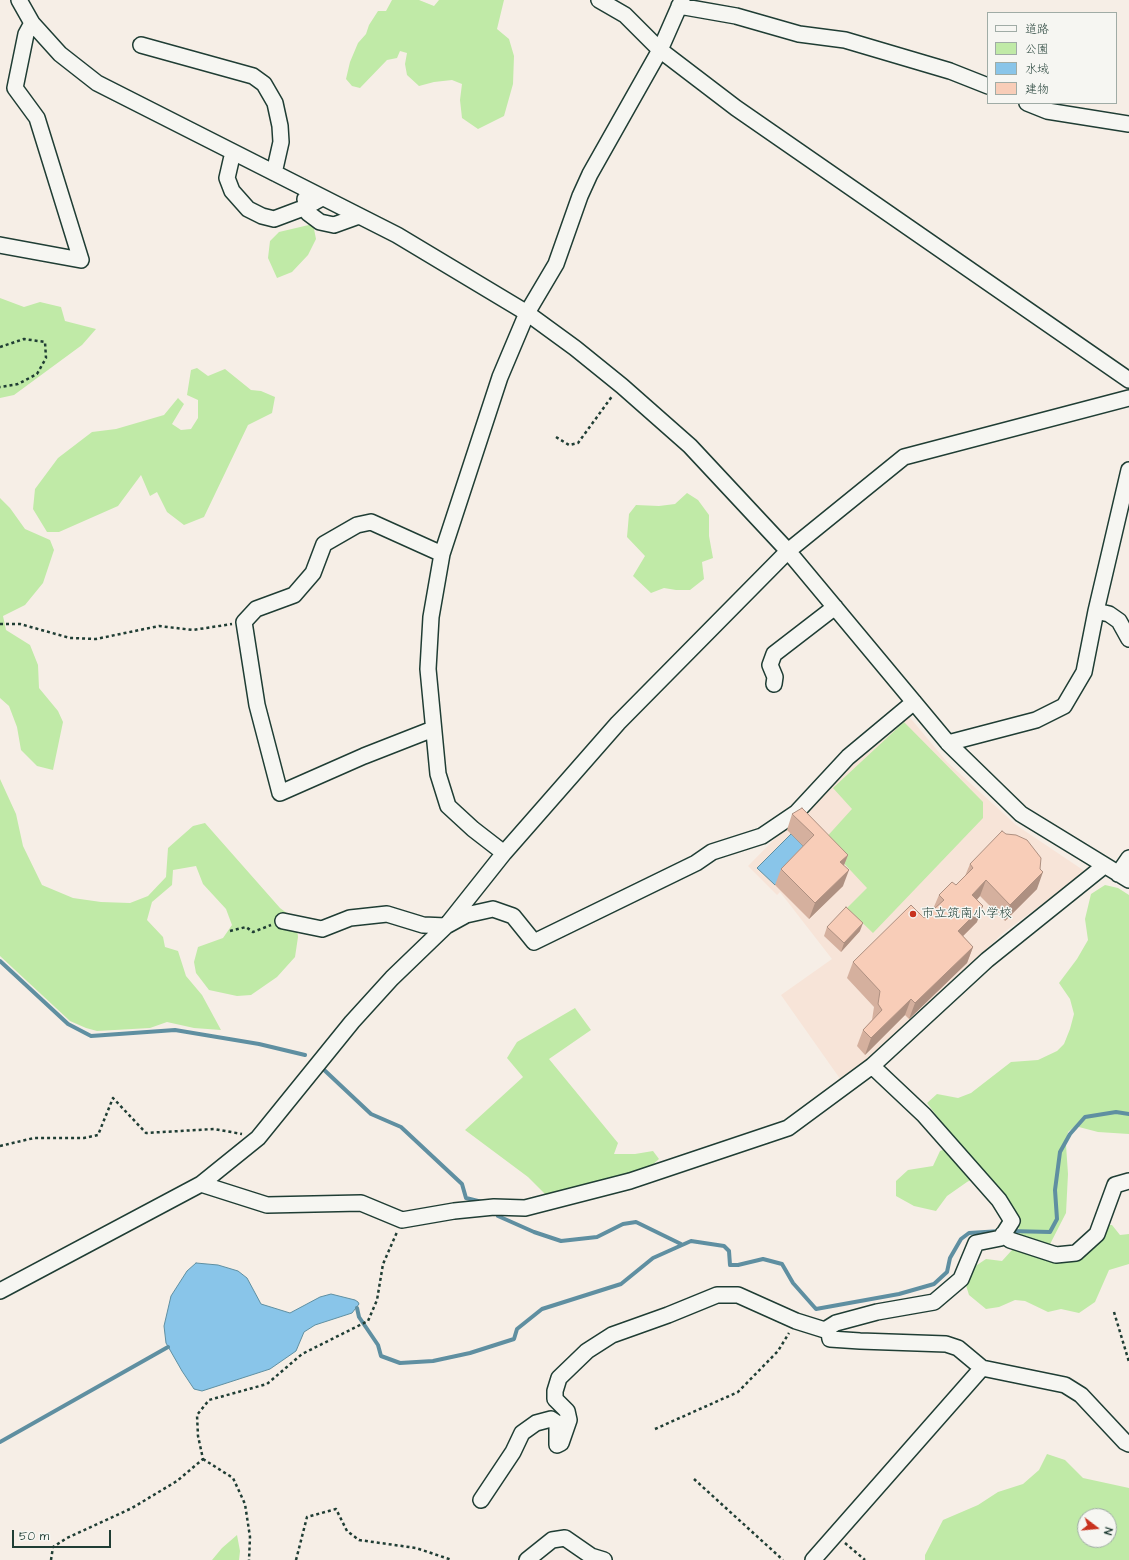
<!DOCTYPE html>
<html>
<head>
<meta charset="utf-8">
<style>
  body { margin:0 }
  #map { position:relative; width:1129px; height:1560px; overflow:hidden; background:#f6eee6; font-family:"Architects Daughter","Klee One",sans-serif }
  canvas { display:block }
  .legend { position:absolute; left:987px; top:12px; width:130px; height:92px; box-sizing:border-box; background:#f6f6f2; border:1px solid #a0aca6; margin:0; padding:5px 7px; list-style:none; font-size:12px; color:#1f3d34 }
  .legend li { display:flex; align-items:center; gap:8px; height:20px }
  .legend b { width:20px; border:1px solid #a0aca6 }
  .north { position:absolute; left:1077px; top:1508px; width:40px; height:40px; box-sizing:border-box; background:#f6f6f2; border:1px solid #a0aca6; border-radius:50%; rotate:106deg; font-size:11px; font-weight:700; line-height:16px; text-align:center; color:#1f3d34 }
  .north::after { content:''; display:block; margin:auto; width:14px; height:18px; background:#c8321e; clip-path:polygon(50% 0,100% 100%,50% 72%,0 100%) }
  .scale { position:absolute; left:12px; top:1530px; width:99px; height:18px; box-sizing:border-box; border:2px solid #1f3d34; border-top:0; padding-left:5px; font-size:12px; line-height:14px; white-space:nowrap; color:#1f3d34; -webkit-text-stroke:3px #f6f6f2; paint-order:stroke }
</style>
</head>
<body>
<div id="map">
<canvas width="1129" height="1560"></canvas>
<ul class="legend">
<li><b style="height:5px;background:#f6f6f2"></b>道路</li>
<li><b style="height:11px;background:#c0eaa7"></b>公園</li>
<li><b style="height:11px;background:#89c5e9"></b>水域</li>
<li><b style="height:11px;background:#f8cdb8"></b>建物</li>
</ul>
<div class="north">N</div>
<div class="scale">50 m</div>
</div>
<script>
const c = document.querySelector('canvas').getContext('2d');
c.lineJoin = 'round';
function fillPath(path, color) { c.fillStyle = color; c.fill(path, 'evenodd'); }
const poly = rows => new Path2D(rows.map(r => 'M' + r).join(''));
function trace(path, color, width, dash) { c.strokeStyle = color; c.lineWidth = width; c.lineCap = dash ? 'butt' : 'round'; c.setLineDash(dash || []); c.stroke(path); }
function drawText(font, color, halo, rows, align = 'center') {
  c.font = font + ' "Architects Daughter","Klee One",sans-serif'; c.lineWidth = 3; c.setLineDash([]); c.textBaseline = 'middle'; c.strokeStyle = halo; c.fillStyle = color; for (const [text, x, y, turn = 0] of rows) {
    c.save(); c.translate(x, y); c.rotate((+turn || 0) * Math.PI / 180); c.textAlign = isNaN(turn) ? turn : align; if (halo) c.strokeText(text, 0, 0); c.fillText(text, 0, 0); c.restore();
  }
}
const built = poly([
  [907,714,947,762,1016,825,1086,872,1003,933,874,1057,843,1083,781,995,832,959,780,892,777,895,748,866,818,795]
]);
const green = poly([
  [392,0,419,0,434,6,439,0,504,0,497,29,509,39,514,56,513,84,504,116,478,129,462,118,460,100,462,84,452,80,434,82,419,86,407,75,405,64,407,53,400,51,397,58,387,60,360,88,352,86,346,79,350,62,358,43,366,34,369,25,378,11,386,11],
  [313,224,316,239,308,255,292,272,277,278,268,258,270,241,279,232],
  [0,298,24,307,40,302,61,307,65,321,96,329,82,345,14,395,0,398],
  [197,368,208,376,225,369,251,390,261,391,275,397,272,413,248,425,204,517,184,525,167,512,157,492,150,496,141,475,118,506,59,532,47,532,33,509,35,489,58,458,92,432,116,429,164,415,178,398,184,404,172,424,181,430,191,429,198,418,198,400,187,395,191,370],
  [687,493,698,500,709,515,709,536,713,558,702,562,704,579,690,590,676,590,664,588,651,593,633,576,645,556,627,537,629,514,636,505,659,506,675,504],
  [0,498,10,508,25,529,50,540,54,550,43,583,25,605,3,616,6,630,30,645,38,665,39,688,58,711,63,722,53,770,37,766,21,750,17,727,9,706,0,698],
  [904,722,983,802,983,818,873,933,847,908,867,888,823,841,852,809,833,788],
  [0,779,16,814,23,846,42,885,73,898,101,902,130,903,148,896,166,877,168,848,193,826,205,823,280,908,296,920,298,937,295,957,277,977,251,995,237,996,209,990,196,973,194,962,198,947,223,938,232,925,226,909,203,884,196,866,173,870,172,885,152,902,147,920,163,937,165,947,178,951,186,976,202,995,221,1030,194,1028,167,1022,150,1028,97,1031,86,1028,70,1021,0,956],
  [1105,885,1118,888,1129,895,1129,1134,1098,1132,1075,1126,1068,1132,1066,1145,1068,1174,1066,1213,1046,1252,1079,1246,1094,1224,1112,1225,1120,1235,1129,1234,1129,1264,1109,1270,1095,1302,1079,1313,1061,1309,1048,1312,1025,1301,1015,1300,999,1307,986,1309,969,1295,965,1282,974,1267,986,1259,1002,1261,1012,1250,1018,1239,1019,1223,982,1174,967,1182,947,1196,936,1211,914,1206,896,1196,896,1181,908,1170,933,1166,940,1151,958,1144,927,1103,937,1094,958,1098,971,1093,1011,1062,1038,1060,1057,1051,1064,1044,1070,1029,1074,1014,1070,999,1059,983,1077,959,1088,940,1085,919,1091,894],
  [575,1008,591,1030,549,1059,618,1143,614,1154,635,1154,653,1151,659,1159,650,1167,623,1177,546,1195,528,1177,465,1130,523,1077,507,1058,517,1042],
  [1047,1454,1065,1460,1083,1478,1129,1488,1129,1560,925,1560,925,1555,943,1520,978,1505,998,1492,1023,1484,1039,1470],
  [1085,1516,1109,1516,1109,1540,1085,1540],
  [237,1535,240,1551,239,1560,212,1560,222,1548]
]);
const water = poly([
  [791,834,808,851,775,885,757,868,791,834],
  [196,1263,218,1265,238,1271,247,1278,261,1304,290,1313,320,1297,331,1294,355,1300,358,1302,359,1304,352,1313,315,1325,304,1332,296,1351,270,1369,202,1391,194,1389,182,1371,166,1343,164,1326,171,1296,187,1271,196,1263]
]);
const stream = poly([
  [0,961,68,1024,91,1036,175,1030,259,1044,305,1055],
  [321,1067,371,1114,401,1127,462,1184,466,1198,482,1202],
  [498,1216,534,1232,561,1241,597,1237,623,1224,636,1222,681,1244],
  [1010,1231,1050,1232,1057,1219,1055,1190,1060,1152,1070,1134,1085,1117,1116,1112,1129,1114],
  [357,1308,359,1317,378,1345,381,1356,400,1363,433,1361,470,1353,514,1339,517,1329,542,1309,621,1284,653,1258,691,1241,724,1246,729,1251,730,1265,738,1265,763,1259,782,1264,793,1283,816,1309,899,1294,934,1284,947,1272,950,1258,961,1239,969,1233,1001,1231],
  [0,1442,168,1347]
]);
const path = poly([
  [0,347,24,339,45,342,46,358,37,374,18,384,0,387],
  [556,437,569,445,578,443,613,395],
  [0,624,20,624,70,638,96,639,159,626,193,630,232,624],
  [230,931,246,927,253,932,271,925],
  [0,1146,34,1138,84,1138,98,1135,113,1098,146,1133,214,1129,242,1134],
  [1114,1312,1129,1362],
  [655,1429,738,1392,778,1351,789,1333],
  [203,1459,233,1478,245,1504,250,1537,249,1560],
  [694,1479,783,1560],
  [845,1543,865,1560],
  [51,1560,53,1547,67,1538,132,1508,177,1481,203,1459,198,1436,197,1415,209,1400,267,1384,302,1354,368,1321,377,1300,383,1264,397,1232],
  [296,1560,307,1517,336,1509,347,1531,359,1540,416,1548,452,1560]
]);
const minor = poly([
  [19,0,32,23,60,54,97,83,397,235,527,313,575,348,622,386,690,446,788,551,948,743,1021,814,1129,880],
  [599,0,625,15,660,50,736,108,1129,380],
  [679,6,736,16,799,34,845,40,950,71,988,86],
  [141,45,253,76,264,84,275,103,280,126,281,142,274,173],
  [1027,103,1047,111,1129,124],
  [233,152,227,178,232,191,248,209,262,216,274,219,306,207,322,198],
  [305,199,308,213,320,222,334,225,359,216],
  [0,245,81,260,37,118,15,88,26,34,32,23],
  [1096,611,1109,614,1119,621,1129,639],
  [774,684,775,677,770,665,774,654,835,607],
  [433,729,364,756,280,793,257,705,244,622,256,609,294,595,313,573,324,544,357,525,371,522,442,554],
  [948,743,1036,720,1064,706,1084,672,1096,611,1129,470],
  [504,853,473,829,448,806,438,774,428,669,431,617,442,554,500,377,527,313,556,264,580,196,590,174,660,50,682,0],
  [1118,874,1129,858],
  [283,921,322,929,350,918,387,914,423,925,446,926,466,915,493,909,513,916,534,942,696,863,712,852,762,836,796,813,848,757,914,702],
  [201,1184,267,1205,361,1203,402,1220,454,1211,494,1207,525,1208,630,1181,788,1128,872,1066,987,960,1104,866],
  [1003,1234,1010,1240,1056,1255,1076,1253,1097,1234,1115,1185,1129,1181],
  [0,1291,201,1184,258,1138,352,1022,392,978,446,926,504,853,618,723,788,551,904,457,1129,398],
  [982,1368,1065,1385,1081,1395,1125,1442,1129,1444],
  [481,1500,513,1452,522,1433,536,1423,551,1419,557,1423,557,1445,561,1443,569,1420,567,1411,555,1399,555,1391,559,1378,587,1351,612,1335,668,1315,717,1295,738,1295,796,1321,828,1331],
  [527,1560,552,1540,565,1538,591,1556,604,1560],
  [813,1560,982,1368,958,1348,946,1344,860,1341,830,1339,828,1328,836,1323,877,1312,934,1302,961,1279,976,1243,1001,1238,1012,1221,999,1200,924,1115,872,1066]
]);
const wall = poly([
  [792,814,848,855,844,865,843,886,809,919,775,885,781,869,803,846,787,830],
  [970,864,1037,889,1005,921,980,896,977,900,977,922,963,936,973,947,967,963,909,1019,905,1015,865,1055,857,1046,863,1030,872,1020,874,1007,847,978,853,962,924,918,933,909,939,895,956,885,965,876],
  [827,927,860,931,841,952,824,936]
]);
const shadedWall = poly([
  [848,855,842,870,840,862],
  [849,870,843,886,809,919,815,903],
  [1043,872,1037,889,1005,921,1010,905],
  [986,880,980,896,966,911,972,895],
  [983,906,977,922,952,947,958,931],
  [863,923,860,931,841,952,844,943],
  [973,947,967,963,909,1019,915,1003],
  [911,999,905,1015,865,1055,871,1038]
]);
const building = poly([
  [802,808,848,855,840,862,849,870,815,903,781,869,814,835,792,814,802,808],
  [1002,831,1006,834,1016,835,1027,840,1041,858,1040,869,1043,872,1010,905,986,880,972,895,983,906,958,931,973,947,915,1003,911,999,871,1038,863,1030,882,1010,878,1004,880,991,853,962,911,905,924,918,944,900,939,895,952,882,956,885,973,868,970,864,1002,831],
  [846,907,863,923,844,943,827,927,846,907]
]);
const markers = [
  [913,914,4,"#c8321e"]
];
const poiNames = [
  ["市立筑南小学校",921,914]
];
fillPath(built, '#f7e4d8');
fillPath(green, '#c0eaa7');
fillPath(water, '#89c5e9');
trace(water, '#5f8fa1', 1);
trace(stream, '#5f8fa1', 4);
trace(minor, '#1f3d34', 18);
trace(path, '#1f3d34', 2.5, [3, 3]);
trace(minor, '#f6f6f2', 15);
fillPath(wall, '#d5b09e');
fillPath(shadedWall, '#ae9081');
fillPath(building, '#f8cdb8');
trace(building, '#ae9081', 1);
for (const [x, y, r, color] of markers) { const dot = new Path2D(); dot.arc(x, y, r, 0, 2 * Math.PI); c.fillStyle = color; c.fill(dot); trace(dot, '#f6f6f2', 1.5); }
drawText('13px', '#1f3d34', '#f6f6f2', poiNames, 'left');
</script>
</body>
</html>
